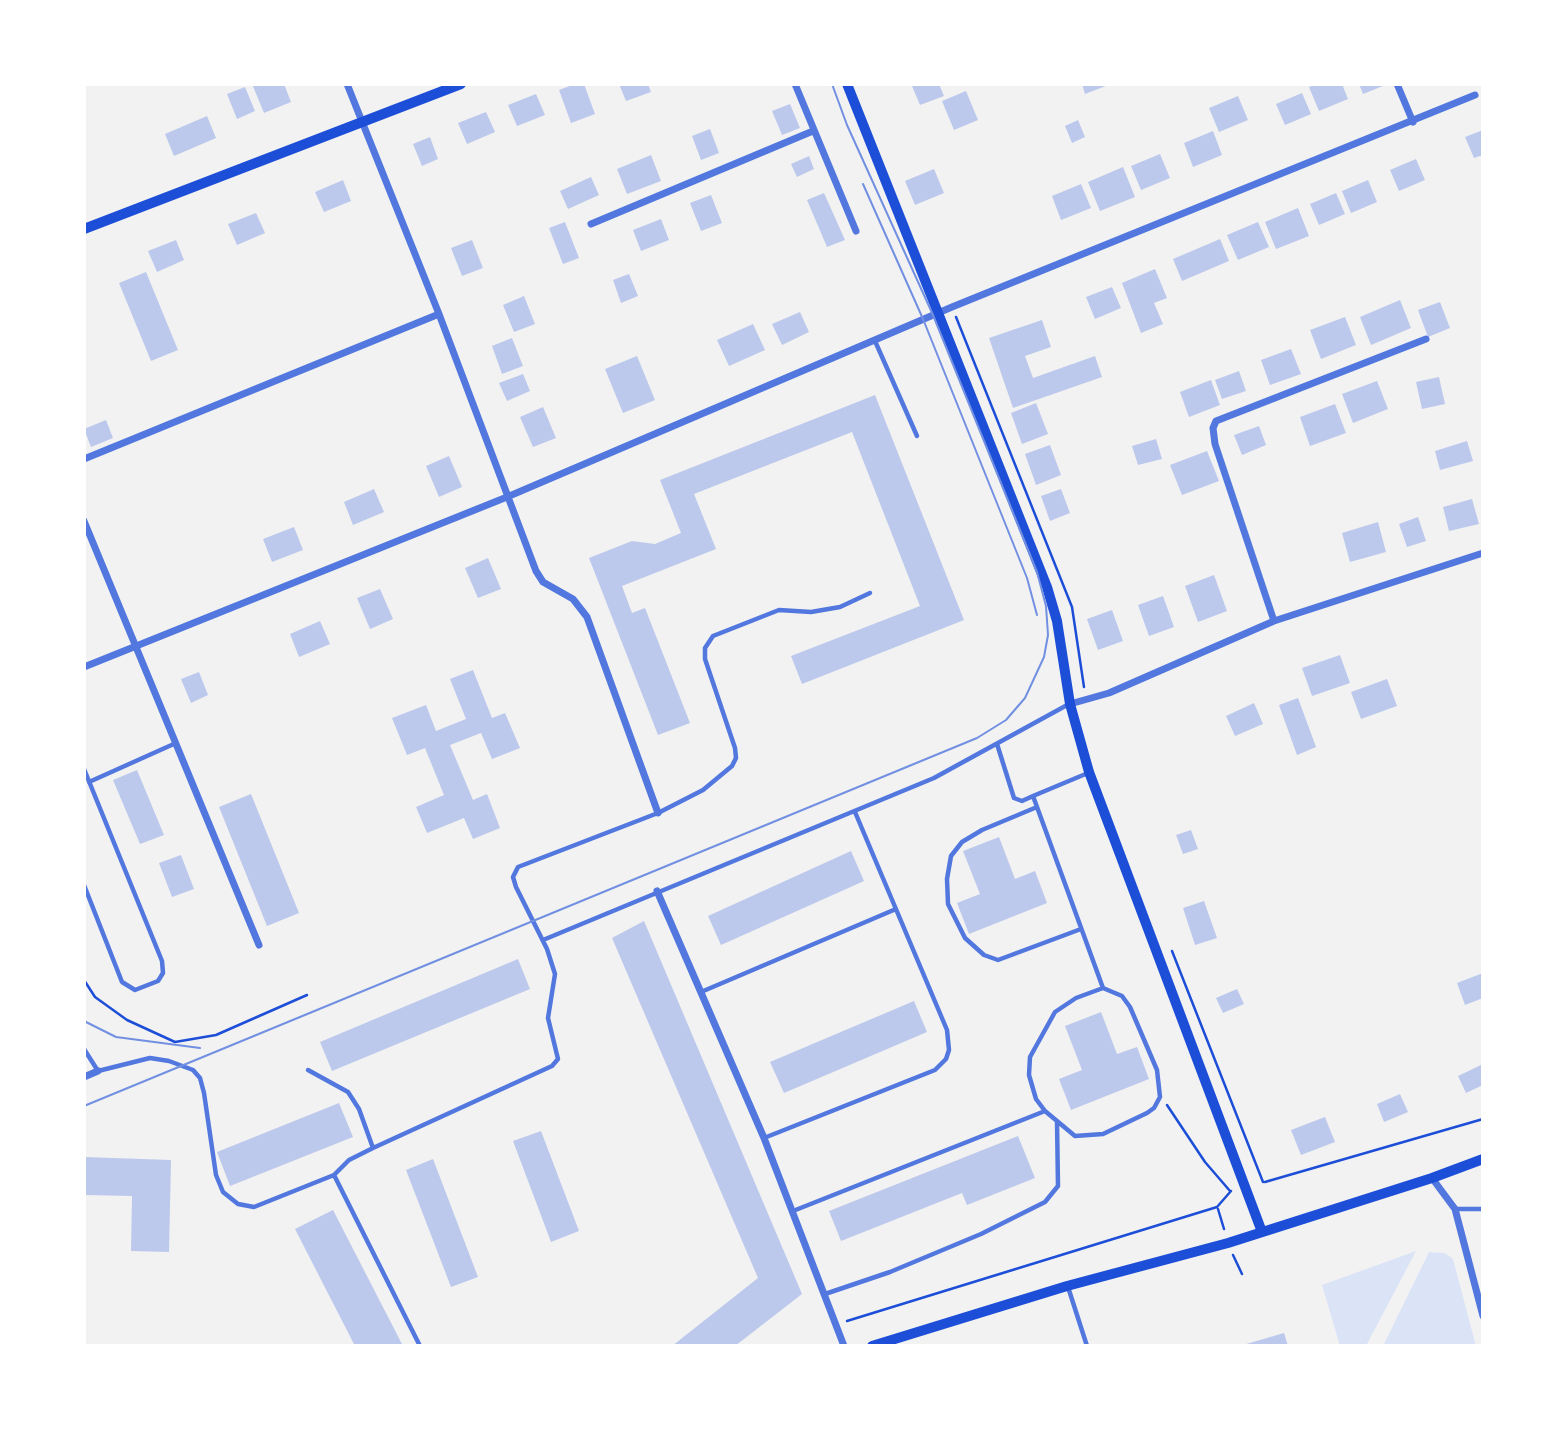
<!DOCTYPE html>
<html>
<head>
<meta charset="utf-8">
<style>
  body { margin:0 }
  #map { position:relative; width:1567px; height:1430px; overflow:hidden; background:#f2f2f2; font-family:Lora,serif }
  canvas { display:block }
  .frame { position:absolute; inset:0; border:86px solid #fff; pointer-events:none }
</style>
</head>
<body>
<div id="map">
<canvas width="1567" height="1430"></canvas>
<div class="frame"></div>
</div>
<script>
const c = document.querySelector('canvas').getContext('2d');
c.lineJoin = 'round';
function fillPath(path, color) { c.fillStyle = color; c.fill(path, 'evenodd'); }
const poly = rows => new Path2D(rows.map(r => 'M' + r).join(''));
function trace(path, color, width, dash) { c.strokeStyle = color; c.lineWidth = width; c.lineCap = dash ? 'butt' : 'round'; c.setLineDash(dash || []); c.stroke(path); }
const green = poly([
  [1416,1251,1366,1346,1340,1346,1322,1285],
  [1429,1252,1445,1253,1453,1259,1476,1346,1383,1346]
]);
const building = poly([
  [252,84,284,84,291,102,264,113],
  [575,84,584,84,595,114,571,123,559,90],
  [619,84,648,84,651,92,626,101],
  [917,84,939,84,944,96,920,105,912,86],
  [1082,84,1111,84,1085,94],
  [1317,84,1342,84,1348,99,1319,111,1309,87],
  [1359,84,1382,84,1383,86,1363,94],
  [245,87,255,111,237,119,227,94],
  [966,91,978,120,954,130,942,101],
  [1302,93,1311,114,1285,125,1276,104],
  [536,94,545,115,517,126,508,105],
  [1238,96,1248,120,1219,132,1209,108],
  [790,104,800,128,782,135,772,111],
  [486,112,495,132,467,144,458,123],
  [207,116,216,138,174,156,165,134],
  [1078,120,1085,137,1072,143,1065,126],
  [710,129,719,153,701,160,692,136],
  [1483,130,1483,155,1474,158,1465,137],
  [1213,131,1222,155,1193,167,1184,143],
  [430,137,438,159,422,166,413,144],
  [1160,154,1170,178,1141,190,1131,166],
  [651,155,661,181,627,194,617,169],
  [809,156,814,169,797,177,791,164],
  [1416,159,1425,180,1399,191,1390,170],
  [1123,167,1135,197,1100,211,1088,182],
  [934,169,944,193,915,205,905,181],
  [591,177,599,195,568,209,560,191],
  [343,180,351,201,324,212,315,192],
  [1368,180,1377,202,1351,213,1342,191],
  [1081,184,1091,208,1061,220,1052,196],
  [824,193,845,240,827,247,807,200],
  [1336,193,1345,214,1319,225,1310,204],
  [711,195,722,223,701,231,690,203],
  [1298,208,1309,236,1276,249,1265,222],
  [256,213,265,233,237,245,228,224],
  [661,219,669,240,641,251,633,230],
  [565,222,579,258,563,264,549,228],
  [1258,222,1269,247,1238,260,1227,235],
  [1220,239,1229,261,1182,281,1173,259],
  [176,240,184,260,157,272,148,251],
  [472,240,483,268,462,276,451,248],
  [1155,269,1167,298,1154,303,1163,324,1141,333,1122,283],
  [146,272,178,350,151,361,119,283],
  [629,274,638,296,621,303,613,280],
  [1112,287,1121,308,1095,319,1086,297],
  [524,296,535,324,514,332,503,305],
  [1400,300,1411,328,1371,345,1360,317],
  [1440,302,1450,328,1428,337,1418,310],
  [800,312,809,332,782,345,772,324],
  [1345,317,1356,345,1321,359,1310,330],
  [1042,320,1051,347,1025,356,1033,378,1095,356,1102,377,1013,408,989,338],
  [753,324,765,350,729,366,717,340],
  [512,338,523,366,502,374,492,346],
  [1291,349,1301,374,1270,385,1261,360],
  [637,356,655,400,623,413,605,369],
  [1239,371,1246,391,1222,399,1215,380],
  [523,374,530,391,507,401,499,383],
  [1439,377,1445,404,1422,409,1416,382],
  [1211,380,1220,405,1189,417,1180,392],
  [1377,381,1388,409,1353,423,1342,394],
  [875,395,964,620,802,684,791,656,920,606,852,432,694,494,716,549,622,586,632,613,645,608,690,723,658,735,589,558,632,541,655,544,681,533,660,480],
  [1036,403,1048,434,1022,444,1011,413],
  [1335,404,1346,433,1310,446,1300,417],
  [543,407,556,438,533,447,520,417],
  [106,420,113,438,91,447,84,429],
  [1259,426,1266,445,1242,455,1234,435],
  [1156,439,1162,459,1138,465,1132,446],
  [1467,441,1473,461,1440,470,1435,451],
  [1050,445,1061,475,1036,485,1025,454],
  [1207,451,1219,481,1182,495,1170,465],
  [449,456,462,487,439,497,426,466],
  [374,489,384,512,353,525,344,502],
  [1061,489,1070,513,1050,521,1041,496],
  [1472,499,1479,524,1449,531,1443,507],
  [1418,517,1426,541,1407,547,1399,524],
  [1378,522,1386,552,1350,562,1342,533],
  [294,527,303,550,272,562,263,539],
  [488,558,501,589,478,598,465,568],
  [1214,575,1227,611,1198,622,1185,586],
  [380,589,393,619,370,629,357,598],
  [1163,596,1174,627,1149,636,1138,605],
  [1112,610,1123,641,1098,650,1087,619],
  [320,621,330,644,299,657,290,634],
  [1340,655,1350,683,1312,696,1302,668],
  [473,670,492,718,505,713,520,748,492,759,481,733,450,745,473,800,487,794,500,828,473,839,464,818,427,833,416,807,444,795,425,748,407,755,392,718,426,705,436,731,466,719,450,679],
  [199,672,208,695,191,703,181,679],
  [1387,679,1397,706,1361,719,1351,692],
  [1298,698,1316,747,1297,755,1279,705],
  [1254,703,1263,724,1235,736,1226,716],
  [137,770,164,835,140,844,113,780],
  [251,794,299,913,267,926,219,807],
  [1191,830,1198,849,1183,854,1176,835],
  [999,837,1015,879,1035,871,1047,903,969,934,957,903,980,894,963,851],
  [851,851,864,881,721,945,708,916],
  [181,855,194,889,172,897,159,863],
  [1204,901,1217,938,1195,945,1183,908],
  [644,921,802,1294,735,1346,672,1346,758,1278,612,938],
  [518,959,530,989,332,1071,320,1042],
  [1483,973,1483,998,1465,1005,1457,983],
  [1237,989,1244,1004,1223,1013,1216,998],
  [914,1001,927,1032,784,1093,770,1062],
  [1101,1012,1117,1054,1137,1047,1149,1079,1071,1110,1059,1079,1082,1070,1065,1026],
  [1481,1065,1483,1085,1466,1093,1458,1076],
  [1400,1094,1408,1112,1384,1122,1377,1104],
  [339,1103,353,1137,230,1186,217,1152],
  [1325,1117,1335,1142,1301,1155,1291,1130],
  [541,1131,579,1231,551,1242,513,1141],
  [1018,1136,1035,1178,967,1205,962,1193,841,1241,829,1211],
  [84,1157,171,1160,169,1252,131,1251,132,1196,84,1195],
  [433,1159,478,1277,451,1287,406,1170],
  [333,1210,403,1346,355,1346,295,1229],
  [1284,1333,1288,1346,1243,1346,1243,1345]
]);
const path = poly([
  [956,317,1072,607,1084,687],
  [1172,951,1263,1182],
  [84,980,95,997,127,1020,175,1042,216,1035,307,995],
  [1167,1105,1205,1162,1230,1191],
  [1265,1182,1483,1119],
  [1218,1209,1224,1229],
  [1233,1255,1242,1274],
  [847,1321,1217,1207,1231,1191]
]);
const service = poly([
  [875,341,917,436],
  [997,744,1014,798,1022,801,1033,796,1103,988,1076,998,1055,1012,1030,1057,1029,1075,1036,1099,1045,1111,1075,1136,1103,1134,1147,1113,1154,1108,1160,1097,1157,1070,1130,1007,1122,996,1103,988],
  [84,769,162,961,163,973,158,981,135,990,122,982,84,885],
  [89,782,176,743],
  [1033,796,1088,773],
  [1037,807,982,830,962,842,951,856,947,879,948,904,965,938,984,955,998,960,1081,929],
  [543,940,934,778,1069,704],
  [701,992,896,909],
  [84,1049,98,1071,150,1058,169,1061,193,1070,200,1078,204,1093,216,1175,223,1192,238,1204,254,1207,334,1175,420,1346],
  [308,1070,348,1092,359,1109,373,1148],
  [764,1138,935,1070,946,1059,949,1050,947,1030,855,812],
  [334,1175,349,1160,373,1148,552,1066,558,1059,548,1018,555,974,547,949,516,887,513,877,518,867,658,813,703,790,732,766,736,758,735,748,705,659,705,648,713,636,779,610,811,612,840,607,870,593],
  [1455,1209,1483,1209],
  [793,1211,1045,1111],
  [1068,1287,1087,1346],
  [825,1294,890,1272,981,1234,1045,1202,1058,1186,1057,1121]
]);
const minor = poly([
  [347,84,439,314,536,571,543,582,573,599,587,617,658,813],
  [795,84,856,231],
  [1397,84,1413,122],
  [591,224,813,131],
  [84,459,439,314],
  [84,521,259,945],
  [1274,621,1215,444,1213,428,1216,421,1426,339],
  [84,667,507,497,952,307,1475,95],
  [1070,704,1109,693,1274,621,1483,553],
  [657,891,764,1138,844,1346],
  [84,1077,98,1071],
  [1432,1178,1455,1209,1483,1316]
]);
const secondary = poly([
  [847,84,1047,587,1057,621,1070,704,1089,772,1262,1232],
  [84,229,461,84],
  [872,1346,1067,1286,1228,1243,1432,1178,1483,1159]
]);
const tram = poly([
  [863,184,923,319,1027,578,1037,615],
  [84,1021,116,1037,200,1048],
  [84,1106,977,738,1006,720,1025,698,1044,657,1048,635,1046,606,1037,572,933,315,847,125,832,84]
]);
fillPath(green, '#dbe4f7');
fillPath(building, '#bdc9ec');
trace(path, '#1d4ed8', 2.5);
trace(service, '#5277de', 4.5);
trace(minor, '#5277de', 7);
trace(secondary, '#1d4ed8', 10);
trace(tram, '#7290e2', 2);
</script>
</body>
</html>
